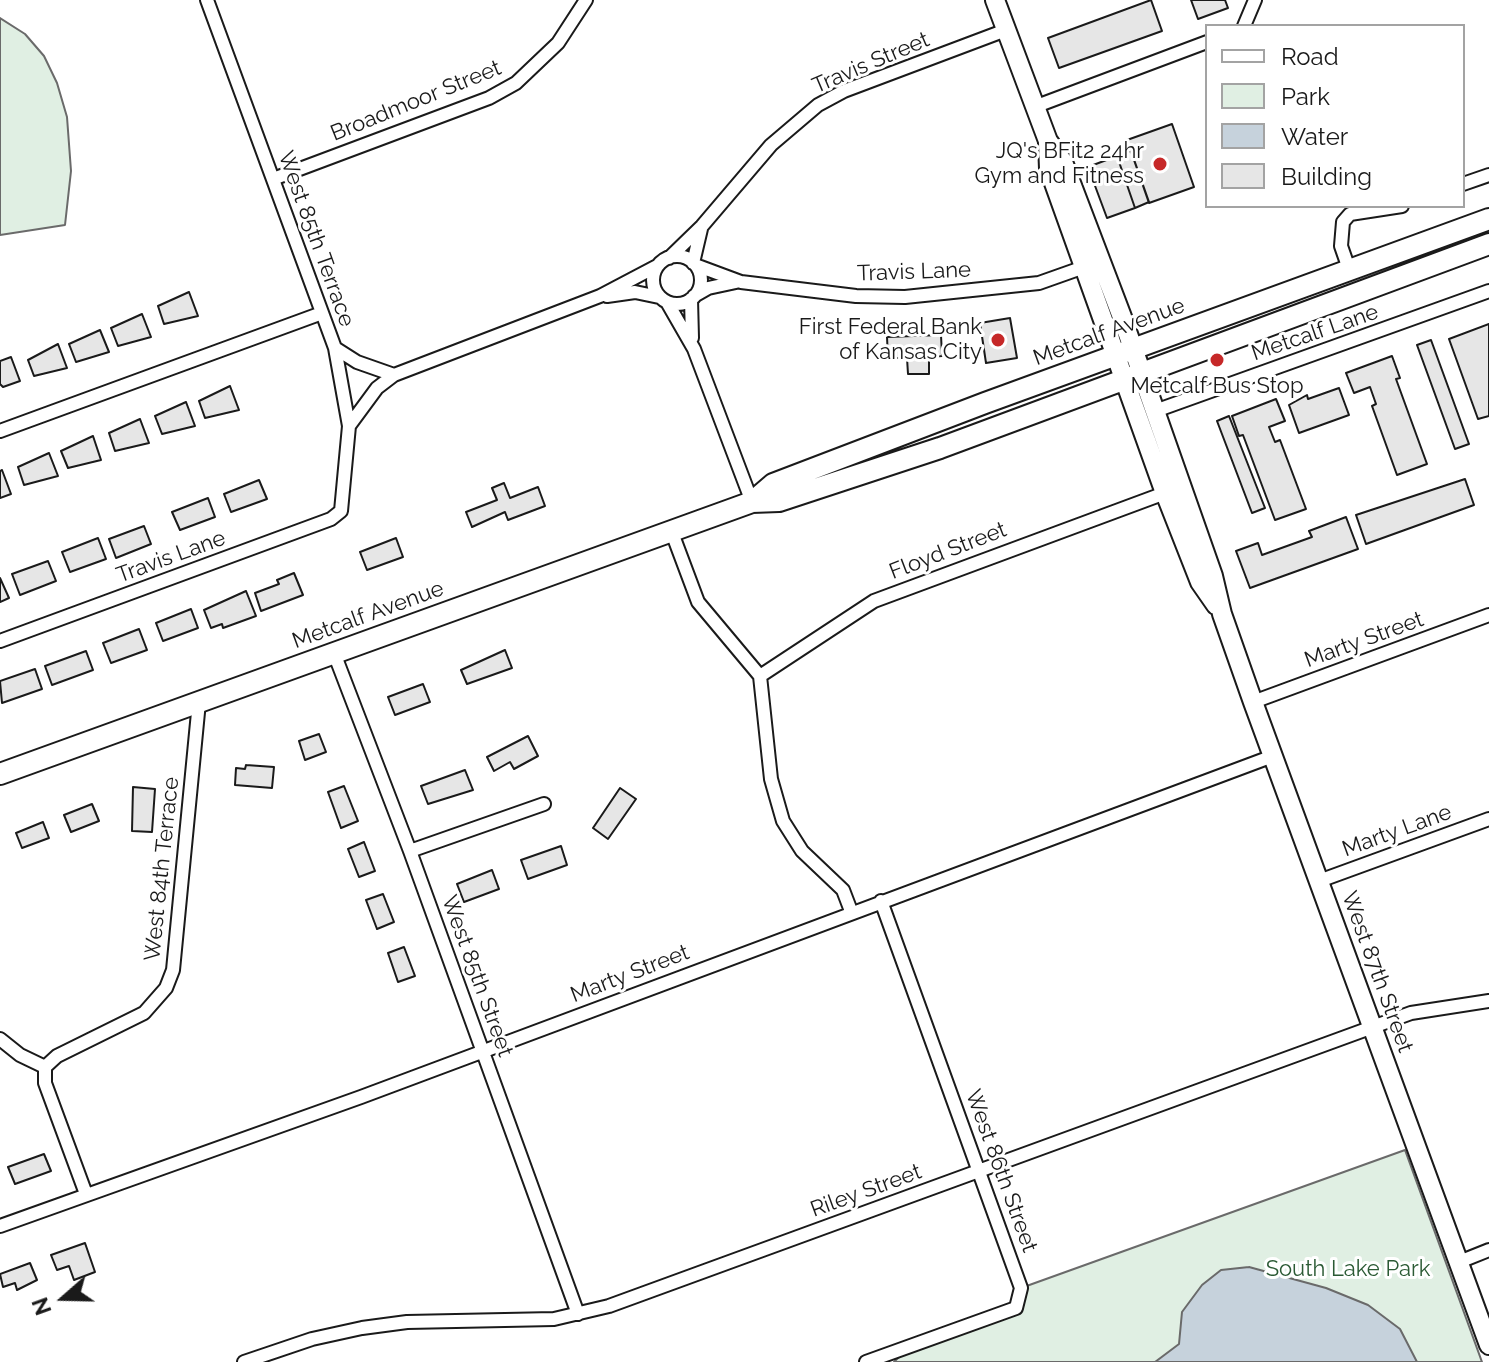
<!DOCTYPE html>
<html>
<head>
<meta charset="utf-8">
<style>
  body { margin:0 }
  #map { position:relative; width:1489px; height:1362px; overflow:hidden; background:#fff; font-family:Raleway,sans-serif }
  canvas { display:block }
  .legend { position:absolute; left:1205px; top:24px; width:260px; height:184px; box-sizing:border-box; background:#fff; border:2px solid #a3a3a3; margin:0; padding:10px 14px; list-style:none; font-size:24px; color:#1a1a1a }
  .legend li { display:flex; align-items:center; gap:16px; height:40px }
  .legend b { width:40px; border:2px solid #a3a3a3 }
  .north { position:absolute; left:24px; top:1258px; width:80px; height:80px; -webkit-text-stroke:6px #fff; paint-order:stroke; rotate:250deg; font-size:22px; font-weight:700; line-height:32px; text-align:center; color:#1a1a1a }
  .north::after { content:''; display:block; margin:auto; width:28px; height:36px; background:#1a1a1a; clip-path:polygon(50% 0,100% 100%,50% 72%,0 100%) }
</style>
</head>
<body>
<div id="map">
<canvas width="1489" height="1362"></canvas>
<ul class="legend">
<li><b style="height:10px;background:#fff"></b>Road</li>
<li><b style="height:22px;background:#e0efe3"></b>Park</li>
<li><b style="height:22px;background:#c6d2dc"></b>Water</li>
<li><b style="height:22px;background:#e6e6e6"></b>Building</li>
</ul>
<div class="north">N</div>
</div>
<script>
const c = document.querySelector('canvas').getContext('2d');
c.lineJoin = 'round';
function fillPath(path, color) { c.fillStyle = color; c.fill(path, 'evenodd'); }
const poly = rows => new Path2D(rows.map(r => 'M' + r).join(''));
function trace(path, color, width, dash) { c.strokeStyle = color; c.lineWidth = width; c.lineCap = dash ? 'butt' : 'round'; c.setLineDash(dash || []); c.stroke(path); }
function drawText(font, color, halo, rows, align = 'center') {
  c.font = font + ' Raleway,sans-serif'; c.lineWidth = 6; c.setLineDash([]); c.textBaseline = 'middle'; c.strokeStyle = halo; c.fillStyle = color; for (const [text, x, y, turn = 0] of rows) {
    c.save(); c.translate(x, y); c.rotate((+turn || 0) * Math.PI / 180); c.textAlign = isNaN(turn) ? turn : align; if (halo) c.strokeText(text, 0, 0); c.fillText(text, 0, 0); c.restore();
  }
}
const green = poly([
  [0,18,25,34,44,56,57,83,67,117,71,171,65,225,0,235,0,18],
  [1405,1150,1482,1362,894,1362,912,1344,1015,1308,1021,1288,1405,1150]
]);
const water = poly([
  [1249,1267,1326,1288,1368,1305,1400,1329,1417,1362,1155,1362,1179,1344,1182,1312,1202,1285,1221,1270,1249,1267]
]);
const building = poly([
  [1151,0,1162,31,1059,68,1048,38,1151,0],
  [1191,0,1225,0,1228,8,1198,19,1191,0],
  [1172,124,1194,187,1149,203,1127,140,1172,124],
  [1131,151,1149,202,1135,208,1117,156,1131,151],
  [1117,156,1135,208,1107,218,1088,167,1117,156],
  [189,292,198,316,164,324,158,306,189,292],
  [142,314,151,337,118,346,111,328,142,314],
  [1010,318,1017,358,986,363,980,323,1010,318],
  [1489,324,1489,416,1478,419,1449,339,1489,324],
  [100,330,109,352,76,362,69,344,100,330],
  [941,335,942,356,929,357,929,374,908,374,907,358,888,358,887,337,941,335],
  [1431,340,1469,444,1455,449,1417,345,1431,340],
  [58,344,67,368,34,376,28,360,58,344],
  [1392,356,1400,378,1396,379,1427,464,1397,475,1372,406,1376,404,1370,387,1354,393,1346,373,1392,356],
  [11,357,20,381,3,387,0,384,0,361,11,357],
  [230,386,239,410,205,418,199,401,230,386],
  [1339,388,1349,415,1299,433,1289,405,1307,395,1308,399,1339,388],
  [1276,399,1285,421,1269,427,1275,442,1280,440,1306,509,1275,520,1243,435,1239,436,1232,416,1276,399],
  [186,402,195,426,162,434,155,416,186,402],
  [1229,416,1265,508,1252,513,1217,421,1229,416],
  [140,419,149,443,115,451,109,433,140,419],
  [93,436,101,460,68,468,61,451,93,436],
  [49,453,58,476,24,485,18,467,49,453],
  [2,470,11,494,0,498,0,471,2,470],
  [1465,479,1474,505,1366,544,1356,515,1465,479],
  [259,480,267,499,231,512,224,494,259,480],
  [504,483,510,498,538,487,545,506,508,520,505,512,472,527,466,512,497,500,492,488,504,483],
  [208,498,215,517,180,530,172,512,208,498],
  [1346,517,1358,549,1250,588,1236,551,1258,543,1262,555,1312,537,1309,531,1346,517],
  [144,526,151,544,116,558,109,539,144,526],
  [98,538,106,559,70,572,62,552,98,538],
  [396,538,403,557,367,570,360,552,396,538],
  [48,561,56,581,20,595,12,574,48,561],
  [294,573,303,595,261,611,255,593,279,584,277,580,294,573],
  [0,578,9,598,0,602,0,578],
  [246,591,256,616,223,628,222,624,211,628,204,610,246,591],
  [191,609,198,628,163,641,156,623,191,609],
  [139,629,147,650,111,663,103,643,139,629],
  [505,650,512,668,467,684,461,670,505,650],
  [86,651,93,670,52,685,45,666,86,651],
  [35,669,42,689,2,703,0,681,35,669],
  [423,684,430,702,395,715,388,697,423,684],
  [319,734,326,752,305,760,299,741,319,734],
  [528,736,538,756,514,769,510,762,494,771,487,757,528,736],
  [246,765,274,767,272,788,235,785,236,768,245,769,246,765],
  [465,770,473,790,428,804,421,786,465,770],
  [344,786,358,821,341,828,328,792,344,786],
  [133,787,155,789,152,832,132,831,133,787],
  [620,788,636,799,608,839,593,828,620,788],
  [92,804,99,821,71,832,64,815,92,804],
  [43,822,49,838,22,848,16,833,43,822],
  [364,842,375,871,359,877,348,849,364,842],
  [561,846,567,865,528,879,521,860,561,846],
  [492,870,499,889,464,902,457,884,492,870],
  [383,894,394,922,377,929,366,900,383,894],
  [404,947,415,976,398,982,388,953,404,947],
  [44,1154,51,1171,15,1184,8,1167,44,1154],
  [85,1243,95,1272,74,1280,69,1266,57,1270,51,1255,85,1243],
  [30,1263,37,1280,17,1290,15,1283,3,1287,0,1274,30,1263]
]);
const street = poly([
  [1244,26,1255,0],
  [1034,107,1207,42],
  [273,179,489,98,516,83,558,43,586,0],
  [1463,184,1489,175],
  '653 280a24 24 0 1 1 48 0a24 24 0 1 1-48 0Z',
  [669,258,702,226,771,145,818,105,844,91,1006,30],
  [693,263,701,229],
  [698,266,741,282,856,296,905,297,1039,283,1087,266],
  [1349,269,1341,246,1343,222,1350,214,1402,206],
  [607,296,635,292,659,297],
  [694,296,708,288,736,282],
  [691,299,692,338],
  [667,302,694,349,752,502],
  [335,348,357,362,394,375],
  [1155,411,1489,291],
  [349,426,377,388,394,375,600,296,657,266],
  [0,431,322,313],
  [671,530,698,602,760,676,771,779,783,821,802,851,843,890,851,911],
  [0,641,331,519,341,511,349,426,335,348,207,0],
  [334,653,410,851,578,1314],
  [760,676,874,601,1165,493],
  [1253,702,1489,615],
  [410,851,544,804],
  [1319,881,1489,819],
  [0,1039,20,1055,45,1067],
  [45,1067,57,1056,144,1013,166,988,173,970,199,702],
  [45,1067,45,1083,86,1194],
  [0,1226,361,1097,1273,756],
  [1459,1262,1489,1250],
  [244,1362,312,1339,362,1328,407,1322,554,1319,609,1306,1411,1013,1489,1001],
  [866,1362,1016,1308,1021,1288,881,901]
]);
const secondary = poly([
  [995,0,1048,141,1063,162,1122,317,1213,576,1222,614,1253,702,1489,1345],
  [1048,143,1049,169,1165,493,1200,582,1216,605]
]);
const primary = poly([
  [752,502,773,484,985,403,1489,219],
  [0,774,752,502,779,501,940,448,1489,244]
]);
const markers = [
  [1160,164,8,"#c62828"],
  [998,340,8,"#c62828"],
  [1217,360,8,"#c62828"]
];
const streetNames = [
  ["Travis Street",871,63,-23],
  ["Broadmoor Street",416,101,-22],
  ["West 85th Terrace",316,239,70],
  ["Travis Lane",914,272,-2],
  ["Metcalf Avenue",1109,332,-20],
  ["Metcalf Lane",1315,333,-19],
  ["Floyd Street",948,551,-21],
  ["Travis Lane",171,557,-20],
  ["Metcalf Avenue",368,615,-20],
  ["Marty Street",1364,640,-20],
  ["Marty Lane",1397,831,-20],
  ["West 84th Terrace",162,869,-84],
  ["West 87th Street",1377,972,70],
  ["Marty Street",630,974,-21],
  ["West 85th Street",477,976,70],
  ["West 86th Street",1001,1171,70],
  ["Riley Street",866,1191,-20]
];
const poiNames = [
  ["JQ's BFit2 24hr",1144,151],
  ["Gym and Fitness",1144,176],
  ["First Federal Bank",982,327],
  ["of Kansas City",982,352],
  ["Metcalf Bus Stop",1217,386,"center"]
];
const parkNames = [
  ["South Lake Park",1348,1269]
];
fillPath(green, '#e0efe3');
trace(green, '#6a6a6a', 2);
fillPath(water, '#c6d2dc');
trace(water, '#6a6a6a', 2);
fillPath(building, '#e6e6e6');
trace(building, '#1a1a1a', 2);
trace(street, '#1a1a1a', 16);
trace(secondary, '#1a1a1a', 22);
trace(primary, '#1a1a1a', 24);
trace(street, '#fff', 12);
trace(secondary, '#fff', 18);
trace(primary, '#fff', 20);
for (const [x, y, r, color] of markers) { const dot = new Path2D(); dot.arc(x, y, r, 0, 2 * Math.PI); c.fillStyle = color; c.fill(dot); trace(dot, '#fff', 3); }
drawText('22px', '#1a1a1a', '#fff', streetNames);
drawText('22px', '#1a1a1a', '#fff', poiNames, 'right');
drawText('22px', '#2b5a34', '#fff', parkNames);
</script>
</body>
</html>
